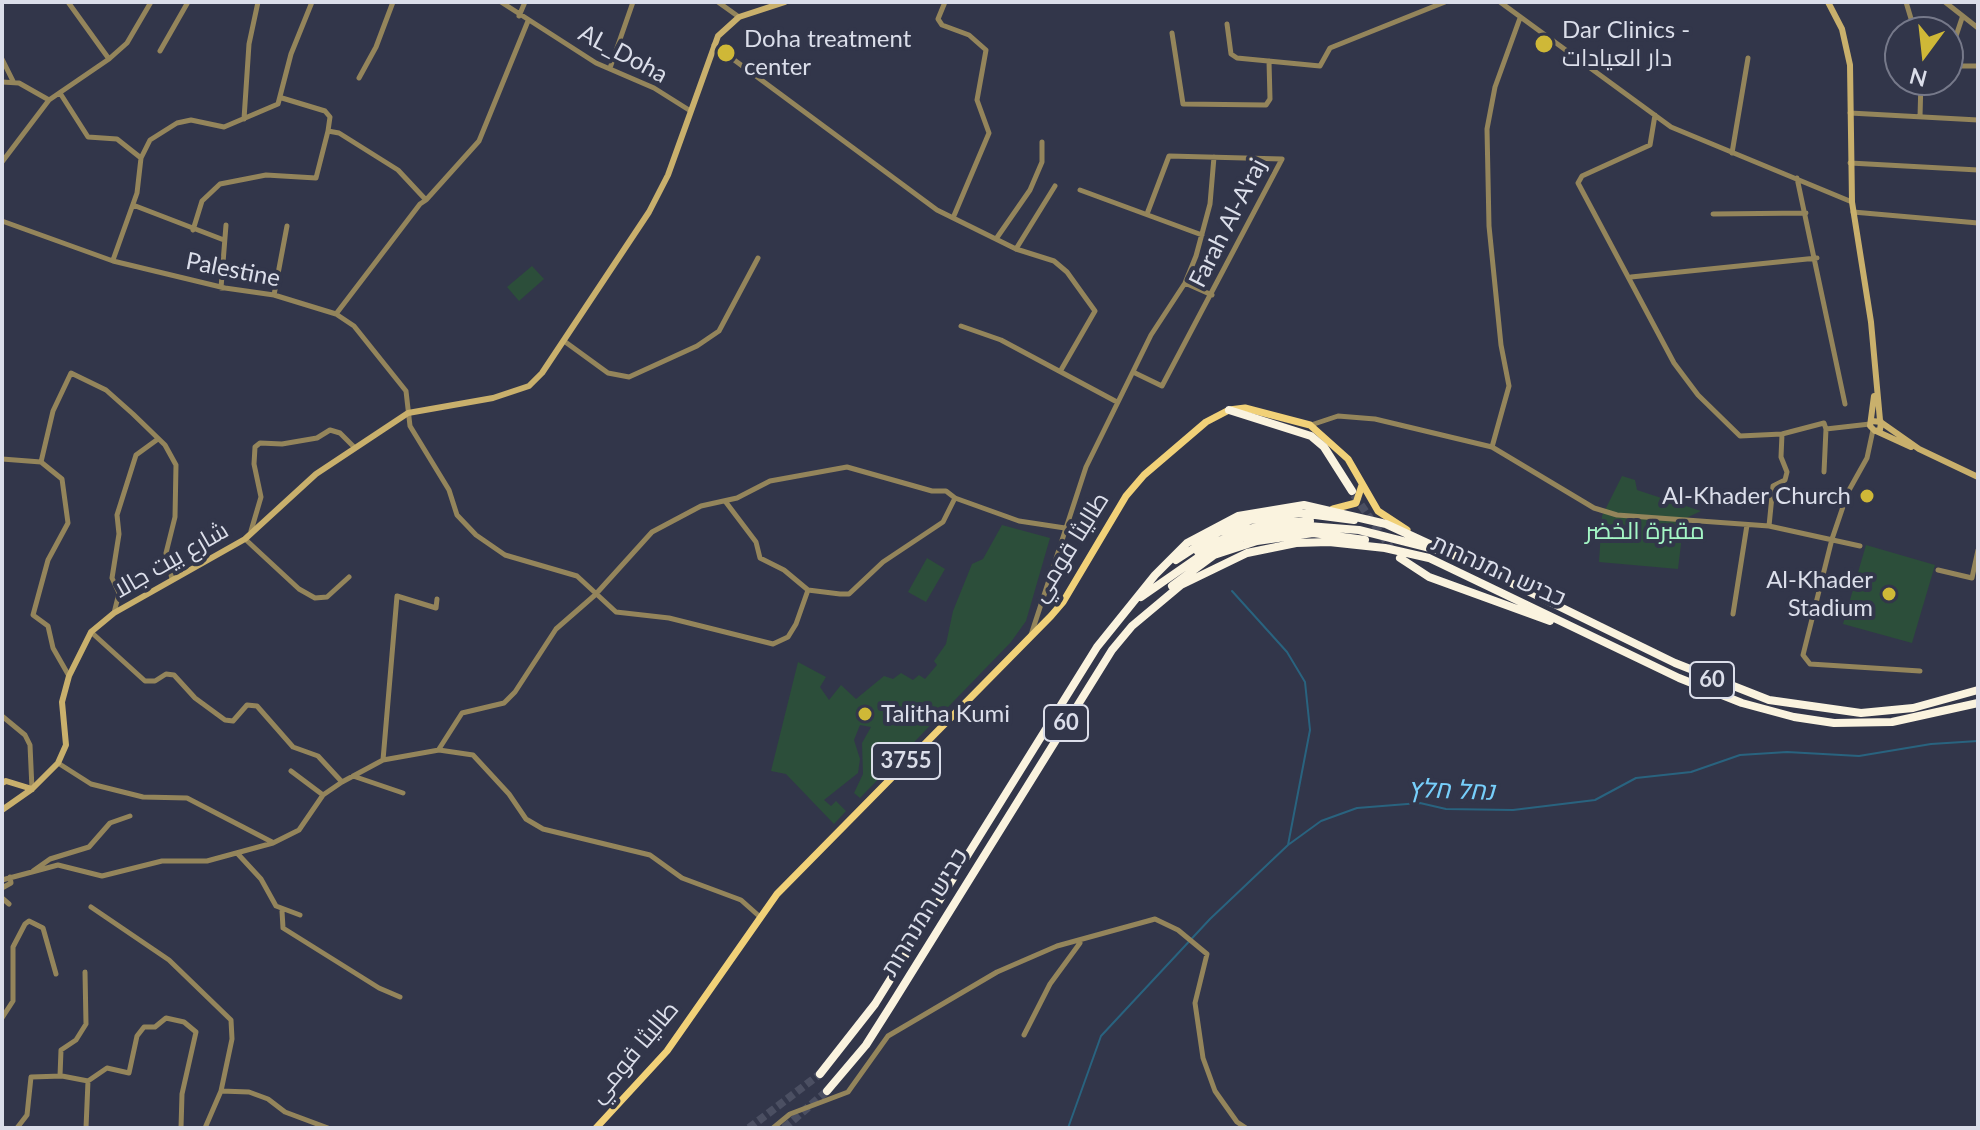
<!DOCTYPE html>
<html>
<head>
<meta charset="utf-8">
<style>
  body { margin:0 }
  #map { position:relative; width:1980px; height:1130px; overflow:hidden; background:#32364a; font-family:Lato,sans-serif }
  canvas { display:block }
  .frame { position:absolute; inset:0; border:4px solid #dbdeea; pointer-events:none }
  .north { position:absolute; left:1884px; top:16px; width:80px; height:80px; box-sizing:border-box; background:#32364a; border:2px solid #76798a; border-radius:50%; rotate:195deg; font-size:22px; font-weight:700; line-height:32px; text-align:center; color:#dbdeea }
  .north::after { content:''; display:block; margin:auto; width:28px; height:36px; background:#cfb837; clip-path:polygon(50% 0,100% 100%,50% 72%,0 100%) }
</style>
</head>
<body>
<div id="map">
<canvas width="1980" height="1130"></canvas>
<div class="frame"></div>
<div class="north">N</div>
</div>
<script>
const c = document.querySelector('canvas').getContext('2d');
c.lineJoin = 'round';
function fillPath(path, color) { c.fillStyle = color; c.fill(path, 'evenodd'); }
const poly = rows => new Path2D(rows.map(r => 'M' + r).join(''));
function trace(path, color, width, dash) { c.strokeStyle = color; c.lineWidth = width; c.lineCap = dash ? 'butt' : 'round'; c.setLineDash(dash || []); c.stroke(path); }
function drawText(font, color, halo, rows, align = 'center') {
  c.font = font + ' Lato,Cairo,Heebo,sans-serif'; c.lineWidth = 8; c.setLineDash([]); c.textBaseline = 'middle'; c.strokeStyle = halo; c.fillStyle = color; for (const [text, x, y, turn = 0] of rows) {
    c.save(); c.translate(x, y); c.rotate((+turn || 0) * Math.PI / 180); c.textAlign = isNaN(turn) ? turn : align; if (halo) c.strokeText(text, 0, 0); c.fillText(text, 0, 0); c.restore();
  }
}
const green = poly([
  [532,266,544,279,519,301,507,287],
  [1622,476,1635,480,1637,490,1701,511,1684,519,1678,569,1599,562,1602,516],
  [1002,525,1050,538,1026,621,1011,642,860,798,854,793,863,774,862,743,871,727,860,725,854,740,860,759,858,773,824,800,831,806,836,801,846,811,834,824,786,774,771,771,798,662,826,677,820,687,829,700,841,685,856,699,884,676,893,679,901,673,913,680,919,675,925,679,937,665,934,661,946,644,953,611,972,564,983,559],
  [1866,545,1935,565,1912,643,1843,624],
  [927,558,945,569,926,602,908,592]
]);
const stream = poly([
  [1232,591,1287,652,1305,682,1310,730,1288,845],
  [1068,1128,1101,1036,1210,919,1288,845,1321,821,1357,808,1420,803,1446,809,1513,810,1595,800,1636,778,1691,772,1740,755,1787,752,1859,756,1931,744,1978,741]
]);
const highwayTunnel = poly([
  [1354,495,1394,553],
  [749,1128,820,1074],
  [784,1128,827,1091]
]);
const street = poly([
  [68,2,109,59],
  [501,2,596,63,654,88,689,110],
  [718,2,739,17],
  [945,2,938,19,942,25,969,35,986,50,977,100,989,133,953,218],
  [1500,2,1671,127,1852,202],
  [1906,2,1915,32],
  [1945,2,1978,28],
  [519,16,525,2],
  [1227,24,1231,54,1237,58,1320,66,1330,48,1445,2],
  [1172,33,1183,104,1266,105,1270,99,1269,61],
  [714,45,937,210,1016,249,1054,261,1067,272,1095,311,1061,370],
  [160,51,188,2],
  [2,59,13,81],
  [1948,66,1978,66],
  [1952,66,1955,39,1962,18],
  [610,68,633,2],
  [359,78,376,47,393,2],
  [2,82,19,83,49,100],
  [60,93,88,137,117,139,141,158],
  [282,98,325,111,330,117,328,131],
  [1850,113,1978,120],
  [1655,115,1650,145,1582,176,1578,183,1674,363,1698,395,1740,436,1782,434,1824,423,1826,429,1870,424],
  [1920,117,1921,80],
  [244,119,249,44,258,2],
  [1732,153,1748,58],
  [2,162,49,100,109,59,127,43,151,2],
  [1850,163,1978,170],
  [1797,178,1845,404],
  [1080,190,1202,235],
  [133,205,224,240],
  [1853,212,1978,223],
  [1713,214,1806,213],
  [2,221,113,261,225,288,274,295,336,314,354,326,406,391,410,426,449,490,457,515,476,535,505,555,577,576,616,612,669,618,773,644,788,637,796,624,808,590],
  [193,230,202,201,220,184,266,175,316,178,328,131,339,133,398,170,426,200,479,141,528,21],
  [996,239,1030,190,1042,162,1042,142],
  [1016,249,1055,186],
  [113,260,137,193,141,158,150,140,177,123,191,120,224,127,278,104,291,54,312,2],
  [1631,277,1817,258],
  [1185,283,1212,295],
  [221,288,226,225],
  [274,295,287,226],
  [336,314,420,204,426,200],
  [961,326,1001,340,1117,402],
  [564,341,608,373,629,377,697,346,719,331,758,258],
  [1133,372,1162,386,1282,159,1169,156,1147,214],
  [1311,425,1338,416,1375,419,1492,447,1594,508,1617,515,1769,526,1860,546],
  [1873,430,1867,458,1848,492,1832,539,1803,655,1810,664,1920,671],
  [1492,447,1509,386,1501,345,1489,226,1487,129,1495,87,1520,18],
  [2,459,41,462,62,479,68,523,48,560,33,615,48,626,53,648,69,676],
  [41,462,53,411,71,373,106,390,133,414,165,445,176,465,175,517,166,553,172,579],
  [1824,472,1826,429],
  [725,501,756,542,760,558,784,570,808,590,840,594,849,594,883,562,943,522,955,498],
  [1769,526,1773,486,1785,480,1787,472,1781,457,1782,434],
  [251,531,261,497,254,464,255,447,260,443,282,444,317,438,330,430,340,433,354,447],
  [245,539,299,589,315,598,327,597,349,577],
  [1938,570,1972,578,1978,550],
  [114,613,119,593,112,578,119,534,117,515,136,455,158,439],
  [1733,614,1747,525],
  [91,632,145,681,155,681,166,674,174,675,195,698,225,720,233,721,247,705,257,706,293,747,318,756,342,782],
  [1030,638,1086,467,1151,335,1185,283,1196,256,1210,204,1214,157],
  [2,716,25,735,30,745,32,789],
  [439,749,462,713,504,703,515,692,556,629,595,595,652,532,701,506,737,498,770,481,847,467,932,491,946,491,955,498,1019,521,1065,528],
  [383,760,397,596,436,608,437,599],
  [58,763,91,784,143,797,187,798,272,842],
  [291,771,323,795],
  [353,776,403,793],
  [237,853,261,879,276,906,300,915],
  [33,871,50,859,89,847,110,823,130,816],
  [2,880,58,865,102,876,162,861,207,861,273,843,299,830,323,795,342,782,383,760,439,750,473,755,509,794,526,819,543,829,650,855,682,878,741,900,759,916],
  [2,888,11,883,10,877],
  [2,898,9,904],
  [91,907,169,960,231,1020,232,1039,221,1091,205,1128],
  [282,911,283,928,379,988,400,997],
  [2,1018,13,1001,13,947,25,924,29,921,43,928,56,974],
  [1024,1035,1050,984,1080,943],
  [60,1076,61,1050,76,1040,86,1024,85,972],
  [221,1091,249,1092,268,1099,285,1112,328,1128],
  [17,1128,27,1115,31,1077,62,1076,88,1081,107,1068,129,1073,137,1036,144,1027,155,1027,166,1018,184,1022,196,1032,182,1094,181,1128],
  [86,1128,88,1081],
  [773,1128,790,1114,848,1092,888,1036,997,972,1057,946,1155,919,1178,930,1207,954,1195,1003,1203,1058,1215,1091,1237,1122,1246,1128]
]);
const secondary = poly([
  [1828,2,1842,29,1850,65,1852,202,1871,322,1880,420],
  [1872,421,1881,422,1880,430,1875,431,1870,426,1874,396],
  [1882,423,1919,449,1978,477],
  [1876,431,1911,447],
  [2,783,6,781,32,789],
  [2,810,32,789,58,763,66,745,62,702,69,676,91,632,114,613,245,539,316,474,408,413,493,398,529,386,542,373,649,212,668,175,718,36,739,17,785,2]
]);
const primary = poly([
  [1333,509,1356,503,1362,485],
  [596,1128,667,1051,777,894,1051,616,1063,602,1126,496,1144,475,1206,422,1229,410,1245,408,1310,425,1348,459,1378,511,1407,530]
]);
const highway = poly([
  [1229,410,1311,436,1324,447,1352,491],
  [1198,552,1239,531,1277,523,1310,521],
  [1400,558,1429,577,1550,621],
  [1462,559,1675,663,1769,700,1861,713,1913,708,1978,690],
  [1176,560,1219,532,1250,520,1300,513,1354,520],
  [1172,586,1214,555,1257,541,1313,533,1365,540],
  [1141,597,1203,554,1243,537,1277,530,1308,526,1359,530,1438,550],
  [820,1074,875,1004,1097,647,1155,575,1187,543,1238,516,1304,505,1386,524,1466,561],
  [827,1091,866,1045,892,1004,1112,650,1132,626,1181,585,1247,553,1296,543,1329,542,1385,548,1429,558,1679,678,1742,703,1794,717,1834,723,1892,722,1978,703]
]);
const markers = [
  [1544,44,10,"#cfb837"],
  [726,53,10,"#cfb837"],
  [1867,496,8,"#cfb837"],
  [1889,594,8,"#cfb837"],
  [865,714,8,"#cfb837"]
];
const shields = [
  [1712,680,44],
  [1066,723,44],
  [906,761,68]
];
const shieldNames = [
  ["60",1712,680],
  ["60",1066,723],
  ["3755",906,761]
];
const poiNames = [
  ["Dar Clinics -",1562,30],
  ["دار العيادات",1562,58],
  ["Doha treatment",744,39],
  ["center",744,67],
  ["Al-Khader Church",1851,496,"right"],
  ["Al-Khader",1873,580,"right"],
  ["Stadium",1873,608,"right"],
  ["Talitha Kumi",881,714]
];
const streetNames = [
  ["AL_Doha",623,54,28],
  ["Farah Al-A'raj",1228,223,-63],
  ["Palestine",233,270,11],
  ["طاليثا قومي",1070,547,-58],
  ["شارع بيت جالا",171,560,-30],
  ["כביש המנהרות",1499,571,24],
  ["כביש המנהרות",925,912,-59],
  ["طاليثا قومي",634,1052,-50]
];
const parkNames = [
  ["مقبرة الخضر",1645,531]
];
const waterNames = [
  ["נחל חלץ",1451,790,2]
];
fillPath(green, '#2c4e3a');
trace(stream, '#29637f', 2);
trace(highwayTunnel, '#4b4f62', 8, [8, 4]);
trace(street, '#94855b', 5);
trace(secondary, '#c9b06c', 6);
trace(primary, '#f1d178', 7);
trace(highway, '#faf3df', 8);
for (const [x, y, r, color] of markers) { const dot = new Path2D(); dot.arc(x, y, r, 0, 2 * Math.PI); c.fillStyle = color; c.fill(dot); trace(dot, '#32364a', 3); }
for (const [x, y, w] of shields) { const box = new Path2D(); box.roundRect(x - w / 2, y - 18, w, 36, 6); c.fillStyle = '#32364a'; c.fill(box); trace(box, '#dbdeea', 2); }
drawText('bold 22px', '#dbdeea', null, shieldNames);
drawText('24px', '#dbdeea', '#32364a', poiNames, 'left');
drawText('24px', '#dbdeea', '#32364a', streetNames);
drawText('24px', '#a4f7c6', '#32364a', parkNames);
drawText('italic 26px', '#77cffb', '#32364a', waterNames);
</script>
</body>
</html>
